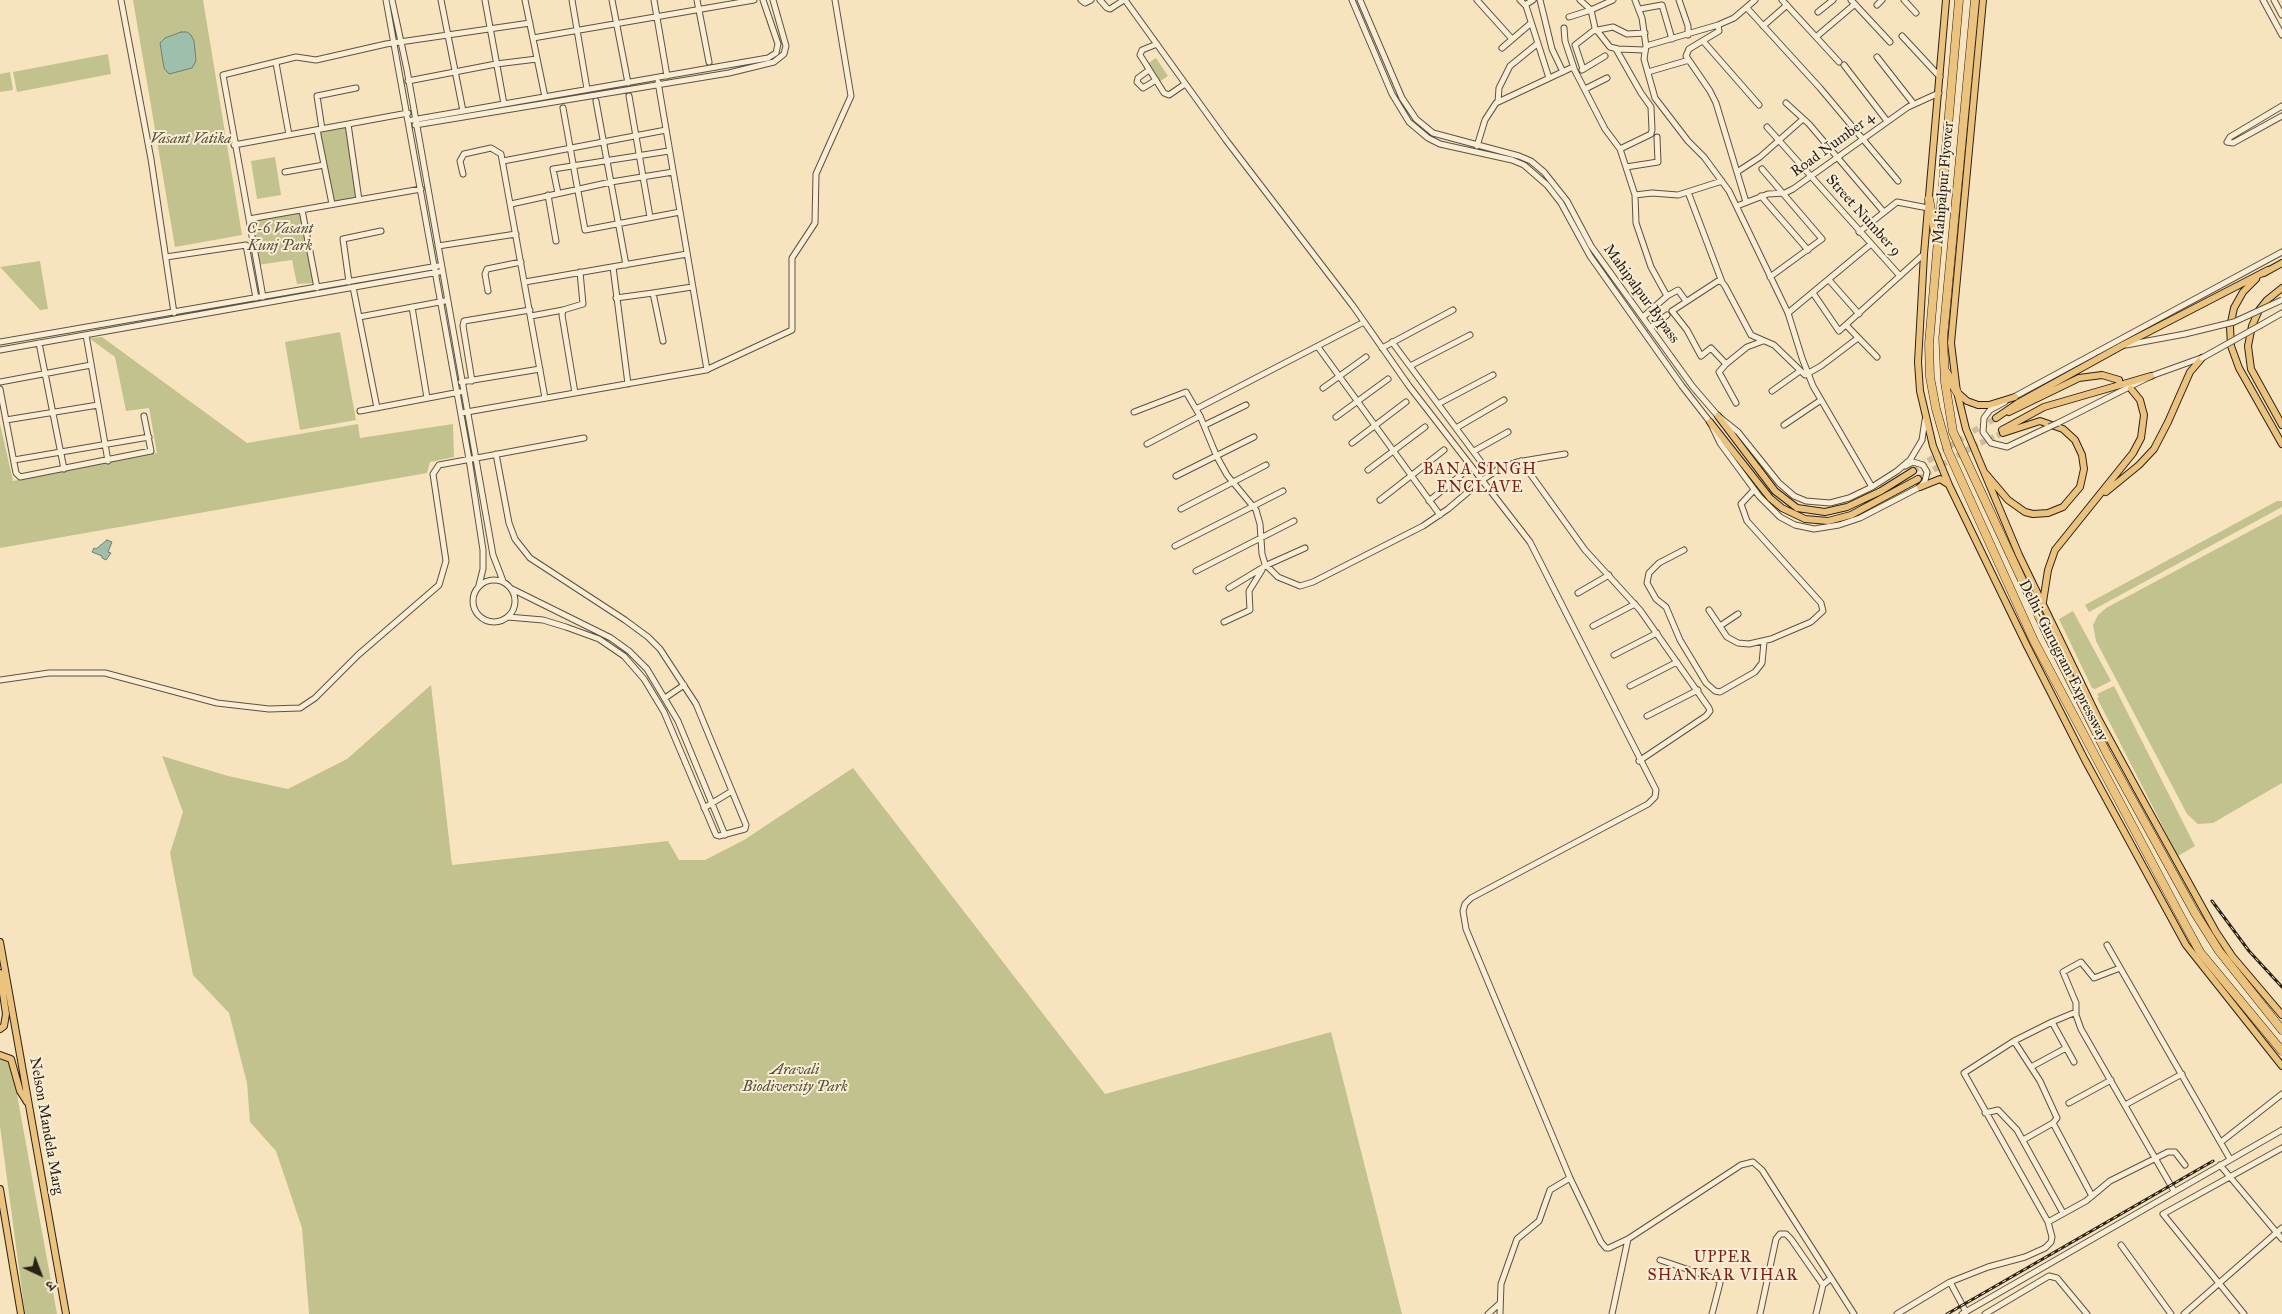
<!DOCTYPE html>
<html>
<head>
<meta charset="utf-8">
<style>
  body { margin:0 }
  #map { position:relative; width:2282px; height:1314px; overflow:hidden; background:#f7e4be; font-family:"IM FELL Great Primer","Noto Serif Devanagari",serif }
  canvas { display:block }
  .north { position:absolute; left:15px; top:1249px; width:50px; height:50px; -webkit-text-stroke:4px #faedd5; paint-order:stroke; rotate:137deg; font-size:14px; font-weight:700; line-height:20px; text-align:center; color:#2a2116 }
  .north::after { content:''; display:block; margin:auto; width:18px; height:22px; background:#2a2116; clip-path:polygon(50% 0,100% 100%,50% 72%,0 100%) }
</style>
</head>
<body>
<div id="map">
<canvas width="2282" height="1314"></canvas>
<div class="north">उ</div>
</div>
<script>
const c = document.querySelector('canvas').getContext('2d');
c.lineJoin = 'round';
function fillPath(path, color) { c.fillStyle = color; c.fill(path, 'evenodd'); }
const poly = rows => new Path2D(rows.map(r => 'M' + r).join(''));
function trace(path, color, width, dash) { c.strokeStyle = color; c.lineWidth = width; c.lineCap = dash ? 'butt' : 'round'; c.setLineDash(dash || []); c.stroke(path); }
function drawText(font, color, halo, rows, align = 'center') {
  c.font = font + ' "IM FELL Great Primer",serif'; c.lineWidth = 4; c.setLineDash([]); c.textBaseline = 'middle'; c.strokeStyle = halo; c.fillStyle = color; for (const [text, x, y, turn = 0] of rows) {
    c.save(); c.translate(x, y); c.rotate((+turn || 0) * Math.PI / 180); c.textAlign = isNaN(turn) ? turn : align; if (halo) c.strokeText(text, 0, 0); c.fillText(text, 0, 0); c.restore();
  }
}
const green = poly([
  [133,0,203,0,242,235,175,247],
  [108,54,111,74,17,92,13,72],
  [1156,58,1168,76,1159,82,1147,64],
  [10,72,13,90,0,92,0,74],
  [348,127,359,200,332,204,319,133],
  [275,157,281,195,257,199,251,161],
  [302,210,316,283,297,284,292,260,257,265,249,221],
  [40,261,48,309,40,310,0,267],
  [340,332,356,420,300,430,285,342],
  [102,337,247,443,358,424,360,438,453,424,454,457,430,462,427,473,0,548,0,424,13,481,157,453,149,408,126,411,115,357,89,338],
  [2277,501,2282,501,2282,507,2089,612,2085,605],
  [2282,514,2282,783,2213,823,2198,824,2187,814,2096,641,2093,625,2098,615,2106,608],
  [2073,611,2111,681,2095,689,2092,688,2059,619],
  [431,685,452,865,668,841,679,860,705,860,744,840,853,768,1105,1094,1331,1032,1402,1314,309,1314,302,1228,276,1151,250,1122,247,1083,229,1013,193,975,170,853,183,812,162,756,228,776,288,789,347,759],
  [2114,686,2195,846,2178,856,2097,698,2099,697,2097,694],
  [0,1059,8,1061,12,1067,57,1314,25,1314,0,1126]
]);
const water = poly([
  [181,32,187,32,191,35,194,41,196,61,192,68,169,74,164,68,160,43,165,38,181,32],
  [107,540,112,542,108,552,111,553,106,560,102,558,102,556,92,552,94,548,96,549,107,540]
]);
const majorTunnel = poly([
  [1913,471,1970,433,1996,418],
  [1918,479,1976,445,2003,433]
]);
const minor = poly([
  [121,0,151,159,174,313],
  [386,0,469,459,483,550,483,569,479,585],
  [392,0,407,70,493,555,503,581],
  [441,0,463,111],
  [485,0,504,104],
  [525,0,545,97],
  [572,0,587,89],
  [612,0,628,83],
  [654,0,667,76],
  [697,0,709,62],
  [1081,0,1085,3,1091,0],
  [1100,0,1107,8,1110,9,1124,0],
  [1125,0,1226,140,1353,306,1409,386,1530,542,1656,790,1655,797,1648,804,1471,898,1465,904,1463,911,1466,929,1491,989,1570,1178,1601,1242,1606,1248,1609,1248,1628,1239,1741,1165,1753,1162,1762,1170,1854,1314],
  [1352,0,1392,94,1409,122,1428,138,1440,144,1512,160,1524,165,1547,185,1561,203,1590,256,1682,386,1710,422,1720,443,1759,496,1780,517,1795,525,1814,529,1839,525,1860,518,1920,487,1925,481,1927,472,1923,465,1913,462,1905,466],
  [1360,0,1402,98,1416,119,1433,133,1519,156,1531,161,1544,172,1567,201,1591,246,1693,387,1718,416,1738,432,1779,483,1794,496,1806,501,1830,503,1849,498,1872,487,1897,471,1910,460,1922,440,1925,420],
  [1477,0,1512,39],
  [1520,0,1526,6,1549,78],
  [1540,0,1552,49,1563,72],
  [1580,0,1591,10,1595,28,1610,47,1618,49,1644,50],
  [1635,0,1642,18,1646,46,1644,59,1655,98,1688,141,1704,157,1729,191,1788,313,1802,358,1813,386,1872,487],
  [1679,0,1688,26,1688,35],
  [1782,0,1839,62],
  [1851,0,1890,42],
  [1904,0,1916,13],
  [2263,0,2282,35],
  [2274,0,2282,15],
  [1525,5,1533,0],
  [1877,5,1882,0],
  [1747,8,1820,88,1898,181],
  [1640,9,1662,5,1672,39],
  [1818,12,1833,0],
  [1569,17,1591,10,1613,0],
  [1718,25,1719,31,1689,49,1686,56,1710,91,1716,103,1746,202],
  [1763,26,1787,5],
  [1564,28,1565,41,1574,68],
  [1902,36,1940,77],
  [1816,37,1855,4],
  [533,38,754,0],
  [1703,41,1759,105],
  [1157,44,1142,50,1140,55,1164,93,1169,95,1185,84],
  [1646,46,1718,25,1734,18,1755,0],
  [1502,48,1530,24],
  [1616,49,1641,93,1651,107,1652,130,1651,134,1620,149],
  [1877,57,1913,103],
  [276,63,289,135],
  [1844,65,1887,121],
  [1583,69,1575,45,1593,31,1613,27,1627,34,1645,33],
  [1149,70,1138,78,1137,82,1143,88,1156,80],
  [1582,70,1605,56],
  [1648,72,1689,60],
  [408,81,496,64,537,59],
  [658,82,707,370],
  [1585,89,1607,78],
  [629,96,650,217],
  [596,101,626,265],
  [1498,102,1499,88,1510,66,1537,44],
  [1786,103,1809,124,1883,211],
  [563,108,585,230,680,212],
  [412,120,768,58,776,53,778,44,763,0],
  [348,124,359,200],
  [415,125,729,73,774,62,784,54,786,46,773,0],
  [1767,127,1900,276],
  [322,129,317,96,356,88],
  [317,130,332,204],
  [2227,142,2230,137,2282,106],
  [2227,142,2233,143,2282,116],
  [234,145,408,113],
  [1477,146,1485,120,1496,103,1573,67,1605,129,1620,149,1635,195],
  [503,161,666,130],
  [1626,167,1658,162,1657,137],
  [1762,169,1822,239,1770,277],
  [285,172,324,165],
  [1737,172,1760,157,1803,119],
  [463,174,460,161,464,154,491,148,501,154,545,398],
  [1688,192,1722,282],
  [558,193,553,169,669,151],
  [548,195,556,241],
  [1761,196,1808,250],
  [511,204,611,182,673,172],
  [1737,206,1768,194,1785,193,1793,189,1908,107,1939,93],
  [302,210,317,288],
  [249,219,421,189],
  [1859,232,1897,202,1928,208],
  [438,246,516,234],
  [166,257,246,245,256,298],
  [613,267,628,384],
  [1829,280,1859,314],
  [349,282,343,239,381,231],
  [525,282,687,254],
  [353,287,377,408],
  [488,291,485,274,487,269,521,262],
  [653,293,692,287],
  [1813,293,1839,331,1924,254],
  [1667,296,1678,290,1686,301],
  [263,297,223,75,296,57,316,60,386,44,530,23],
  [616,298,653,293,663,341],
  [412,307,427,398],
  [1788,313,1871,244],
  [531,316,563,310],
  [359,317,445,301],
  [1643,317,1667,296,1651,267,1636,223,1635,195,1652,193,1678,195,1722,181],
  [1846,325,1877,357],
  [2261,325,2282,313],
  [1650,328,1667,315],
  [86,335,108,461],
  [0,342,438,266],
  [1392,342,1490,474],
  [39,343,64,469],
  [2126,345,2185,334],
  [1318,347,1440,515],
  [1382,348,1453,310],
  [0,350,439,272],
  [1726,364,1747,347,1763,341],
  [1410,366,1470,335],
  [472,381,463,326,464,321,530,310],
  [0,382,91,365],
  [461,382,540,369],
  [1323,388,1366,357],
  [0,389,16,473,20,477,151,451,144,416],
  [1772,391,1800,371],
  [575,393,562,315,563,310,583,304,580,272],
  [2012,398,2282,252],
  [2005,402,1990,410,1984,418,1983,432,1991,443,2007,447,2049,427],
  [1736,403,1719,372,1726,364,1711,348,1701,356,1687,330,1672,311,1718,281,1722,282,1725,286,1751,335,1774,345,1805,375,1821,366,1858,338],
  [1438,404,1493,375],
  [1196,409,1364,322],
  [360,411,460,392],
  [1134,412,1186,392,1200,416,1217,457,1227,475,1256,510,1260,524,1262,554,1265,564,1278,577,1300,586,1313,582,1423,526,1448,509,1481,481,1500,468,1517,462,1565,454],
  [461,413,706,370,792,330,792,258,815,223,816,174,851,96,835,0],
  [1336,417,1388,379],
  [6,420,98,405],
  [2058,423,2151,376,2201,358],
  [1205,425,1246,405],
  [1784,425,1821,400],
  [1456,428,1504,400],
  [1352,443,1406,402],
  [1147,444,1200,416],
  [1474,451,1508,432],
  [496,454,509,523,515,539,530,558,625,620,648,637,660,649,696,704,746,825,745,829,719,836,716,835,664,712,644,679,624,656,599,639,566,627,543,620,508,617],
  [14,460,149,437],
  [1521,461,1585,550,1640,610,1709,708,1710,711,1706,716,1639,761],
  [1368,470,1425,427],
  [1176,476,1254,437],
  [1380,500,1444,450],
  [1429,501,1461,475],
  [1181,509,1266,465],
  [1175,546,1283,491],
  [1684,550,1659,563,1649,573,1647,583,1656,599,1666,607,1680,640,1706,683,1715,691,1720,692,1755,672,1762,663,1764,642],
  [1196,571,1294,521],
  '473 601a21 21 0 1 1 42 0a21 21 0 1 1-42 0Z',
  [1229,588,1267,565,1305,548],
  [512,589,611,638,629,651,647,669,678,721,725,835],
  [1578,593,1609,575],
  [1709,610,1727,637,1738,643,1749,644,1771,639,1811,622,1823,611,1821,603,1747,521,1741,504,1754,490],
  [1224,622,1250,610,1249,591,1262,570],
  [1593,626,1635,604],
  [1720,626,1738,614],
  [1614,655,1657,633],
  [0,680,49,673,105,673,217,703,269,709,300,708,315,698,358,655,439,585,446,561,433,474,439,465,584,438],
  [1630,686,1677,662],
  [665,698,684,685],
  [1647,716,1698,690],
  [704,808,732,791],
  [2107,945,2230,1159],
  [2120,968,2094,978,2081,962,2063,972,2076,1003,2076,1015,2081,1029,2174,1191],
  [2052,1022,2074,1062],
  [2014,1041,2040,1081,2057,1118,2053,1123,2023,1140],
  [2031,1067,2066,1048],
  [2069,1103,2111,1080],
  [2125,1105,2182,1074],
  [1985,1113,1998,1110,2017,1130,2063,1213],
  [2053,1123,2092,1196],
  [2221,1142,2282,1094],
  [2220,1165,2282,1239],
  [2048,1222,2086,1201,2110,1181,2168,1152,2175,1152,2185,1165],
  [2121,1245,2171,1314],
  [1660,1260,1719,1280,1720,1283,1712,1314],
  [1950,1282,1966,1312],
  [1488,1314,1499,1304],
  [1500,1314,1501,1284,1517,1239,1539,1221,1550,1190,1570,1178],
  [1612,1314,1628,1239],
  [1760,1314,1776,1239,1780,1234,1786,1234,1791,1239,1823,1285],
  [1816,1314,1823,1285,1831,1278],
  [1897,1314,1950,1282,1988,1267,2025,1257,2045,1248,2051,1242,2052,1237,2048,1222,1964,1073,2014,1041,2052,1022,2076,1012],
  [1962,1314,2282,1130],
  [1985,1314,2049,1276,2057,1278,2087,1314],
  [2184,1314,2282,1228],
  [2244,1314,2163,1214,2282,1148]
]);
const major = poly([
  [1946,0,1924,254,1918,362,1920,391,1933,446,1949,485,2027,646,2085,760,2186,945,2282,1066],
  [1983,0,1951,343,1957,392,1966,429,2019,555,2099,720,2140,795,2216,932,2232,956,2282,1015],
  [2264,273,2282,263],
  [2256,279,2243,292,2234,308,2230,327,2231,346,2239,368,2282,444],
  [2282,288,2267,300,2259,310,2252,326,2248,346,2251,369,2282,425],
  [1958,393,1967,401,1978,405,1989,405,2015,397],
  [2009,412,2079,378,2102,375,2119,380],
  [1718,416,1775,491,1797,508,1825,512,1847,507,1881,491,1913,471],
  [1996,418,2018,403,2123,345,2268,270],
  [1710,422,1770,498,1782,508,1805,519,1828,521,1851,515,1918,479],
  [2002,430,2044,407,2151,376],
  [1986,474,2008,500,2025,512,2033,514,2048,513,2063,507,2080,487,2084,469,2082,455,2075,440,2063,429,2040,421,2003,433],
  [1920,487,1940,479,1948,484],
  [2106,492,2139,465,2154,449,2168,422,2190,372,2202,358],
  [2043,602,2048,570,2055,550,2133,453,2141,438,2144,415,2140,400,2131,389],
  [0,942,66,1314],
  [0,973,6,1014,4,1026,0,1029],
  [0,1055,11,1059,20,1091,27,1102],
  [0,1189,21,1314]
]);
const highway = poly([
  [1959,0,1929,344,1930,377,1936,409,1948,451,2034,641,2182,919,2200,952,2282,1051],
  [1975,0,1943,338,1945,382,1953,432,2049,638,2107,754,2195,913,2219,951,2282,1030],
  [1929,199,1935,232],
  [1946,372,1957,392]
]);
const rail = poly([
  [2212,901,2249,951,2282,987],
  [1947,1314,2213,1161]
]);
const minorBridge = poly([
  [2185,334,2234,322,2282,300],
  [2202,358,2261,325],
  [2049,427,2058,423]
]);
const parkNames = [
  ["Vasant Vatika",191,139],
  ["C-6 Vasant",280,229],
  ["Kunj Park",280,246],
  ["Aravali",795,1070],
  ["Biodiversity Park",795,1087]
];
const streetNames = [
  ["Road Number 4",1833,145,-36],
  ["Mahipalpur Flyover",1944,183,-85],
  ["Street Number 9",1863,216,48],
  ["Mahipalpur Bypass",1641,294,54],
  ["Delhi-Gurugram Expressway",2063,661,63],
  ["Nelson Mandela Marg",46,1126,80]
];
const neighbourhoodNames = [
  ["BANA SINGH",1480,470],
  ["ENCLAVE",1480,488],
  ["UPPER",1723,1258],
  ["SHANKAR VIHAR",1723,1276]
];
fillPath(green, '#c2c28e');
fillPath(water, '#9ebfab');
trace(water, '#70806f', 1);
trace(majorTunnel, '#cebd9c', 6, [6, 3]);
trace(minor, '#5d5240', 7);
trace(major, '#2a2116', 8);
trace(highway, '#2a2116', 9);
trace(minor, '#faedd5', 5);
trace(major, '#ecc27f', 6);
trace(highway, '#ecc27f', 8);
trace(rail, '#2a2116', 3);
trace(rail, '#faedd5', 1, [4]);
trace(minorBridge, '#5d5240', 7, []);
trace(minorBridge, '#faedd5', 5);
drawText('italic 15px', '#58513a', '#faedd5', parkNames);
drawText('15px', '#2a2116', '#faedd5', streetNames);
c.letterSpacing = '1px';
drawText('16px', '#7a1f14', '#faedd5', neighbourhoodNames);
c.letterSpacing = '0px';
</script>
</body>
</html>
